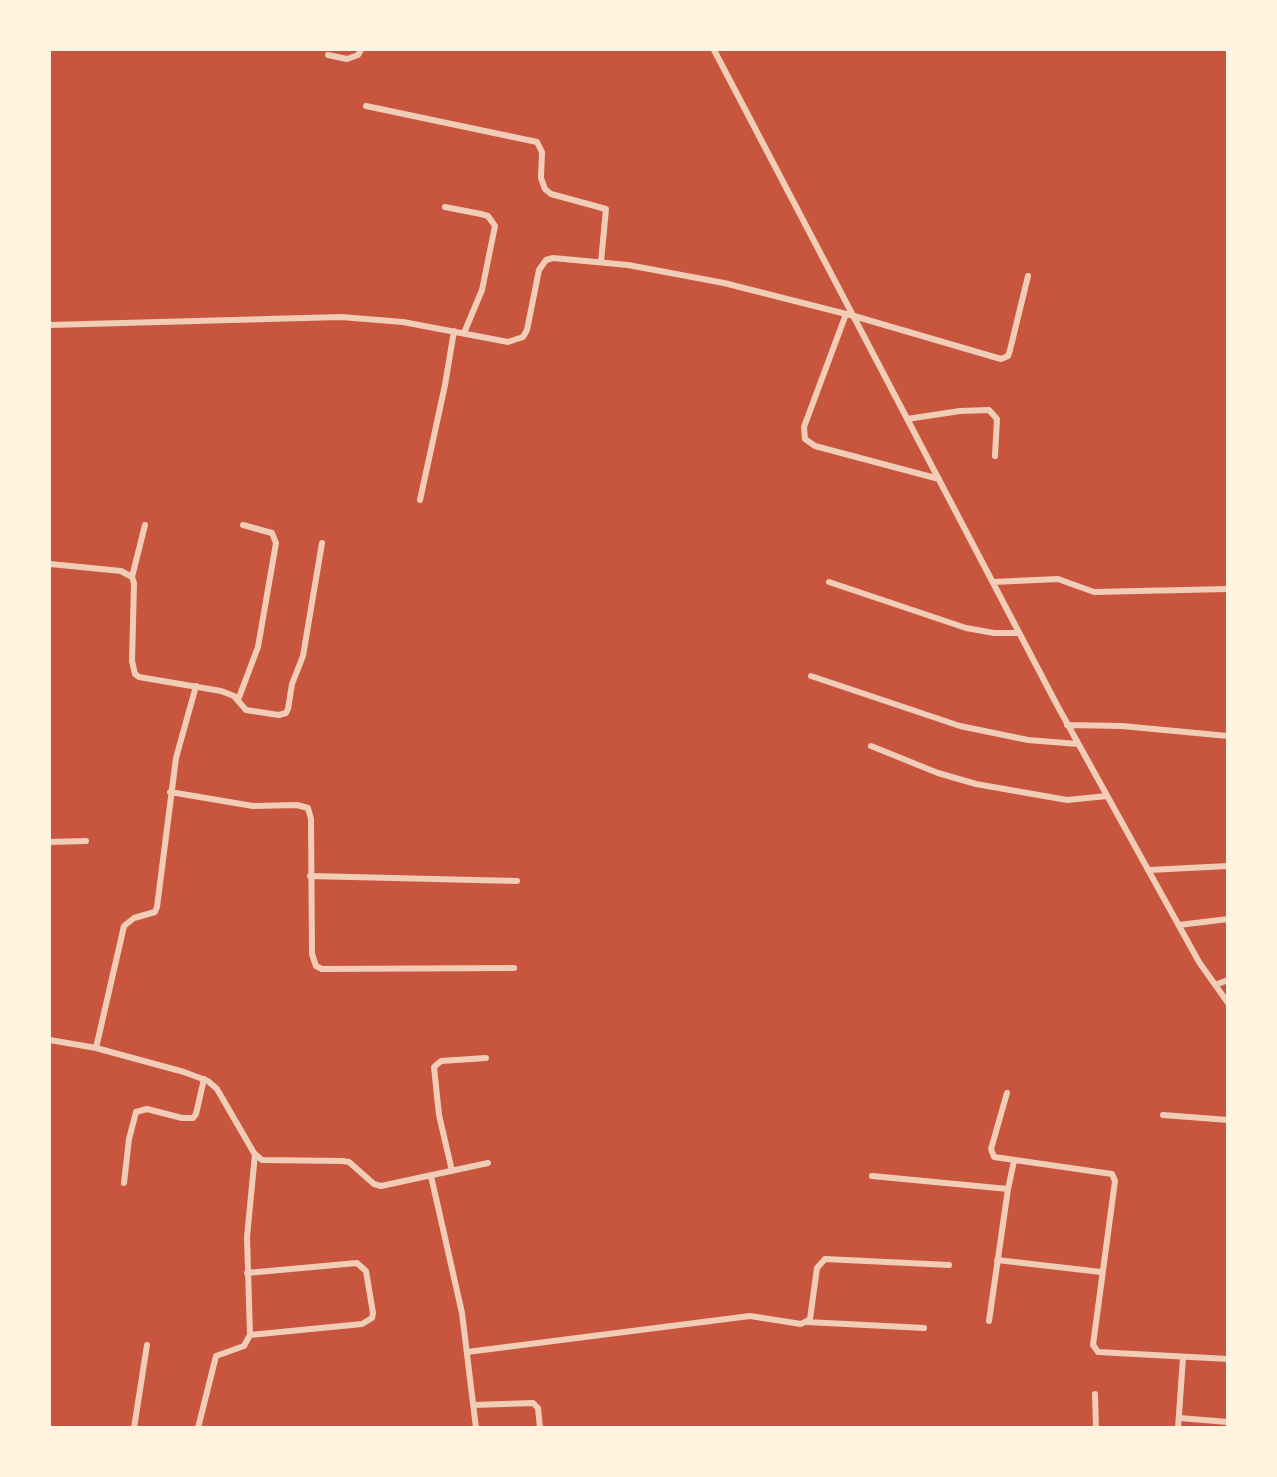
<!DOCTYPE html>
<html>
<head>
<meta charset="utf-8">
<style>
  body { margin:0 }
  #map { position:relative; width:1277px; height:1477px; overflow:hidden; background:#c8553d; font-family:"Source Sans 3",sans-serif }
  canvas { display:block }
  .frame { position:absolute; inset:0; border:51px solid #fff3e0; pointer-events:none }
</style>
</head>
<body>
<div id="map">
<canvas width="1277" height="1477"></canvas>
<div class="frame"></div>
</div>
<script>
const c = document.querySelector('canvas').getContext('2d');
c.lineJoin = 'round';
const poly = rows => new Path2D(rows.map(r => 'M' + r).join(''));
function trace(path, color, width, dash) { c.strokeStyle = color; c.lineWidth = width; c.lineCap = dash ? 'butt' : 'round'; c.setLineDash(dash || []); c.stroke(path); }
const minor = poly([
  [714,50,1057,705,1199,962,1228,1003],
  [328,55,347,59,358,55,361,50],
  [366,106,537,142,542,152,541,178,545,189,551,194,606,209,601,262],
  [445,207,481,214,488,216,495,226,482,290,464,333],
  [846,314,804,427,805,439,815,446,939,479],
  [50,325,341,317,403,322,508,342,523,337,527,330,539,270,546,260,553,258,628,265,724,283,854,316,1001,359,1008,356,1010,350,1028,276],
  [907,419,960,411,989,410,997,419,995,456],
  [420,500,445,385,454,331],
  [50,564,121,571,132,577,134,583,132,661,135,674,139,677,221,691,234,696,246,710,279,715,286,713,288,709,292,684,303,656,322,543],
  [132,577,145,525],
  [829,582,966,628,994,633,1019,633],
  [993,582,1058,579,1094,592,1228,589],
  [811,676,960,726,1028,740,1078,744],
  [238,700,258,647,276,543,272,533,243,525],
  [1067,725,1122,726,1228,736],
  [871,746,938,773,976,784,1067,800,1107,796],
  [170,792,253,806,297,805,308,808,311,819,312,954,316,966,322,969,514,968],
  [50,842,86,841],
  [1149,870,1228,866],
  [310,876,517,881],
  [1179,925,1228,919],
  [1215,985,1228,980],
  [50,1040,96,1048,184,1072,208,1081,217,1089,254,1153,262,1160,342,1161,349,1162,374,1184,381,1186,488,1163],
  [96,1048,124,926,134,918,155,912,157,907,176,758,196,686],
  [1007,1093,991,1149,994,1157,1112,1174,1115,1181,1093,1345,1098,1352,1228,1359],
  [1163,1115,1228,1120],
  [452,1171,439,1115,434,1067,441,1061,486,1058],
  [431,1176,462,1313,476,1428],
  [872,1176,1008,1189],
  [124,1183,129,1139,136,1112,147,1109,182,1118,193,1118,196,1114,204,1079],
  [997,1260,1101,1272],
  [247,1273,357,1263,366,1271,373,1313,372,1318,362,1324,250,1335],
  [989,1321,1008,1189,1014,1161],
  [807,1322,924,1328],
  [467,1352,750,1316,801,1324,810,1319,817,1268,825,1259,949,1265],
  [1095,1394,1096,1428],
  [474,1405,533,1403,538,1408,540,1428],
  [1179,1418,1228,1422],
  [134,1428,147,1345],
  [198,1428,216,1356,244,1346,250,1335,247,1237,255,1154],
  [1178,1428,1183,1358]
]);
trace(minor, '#f1ccb7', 6);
</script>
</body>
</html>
